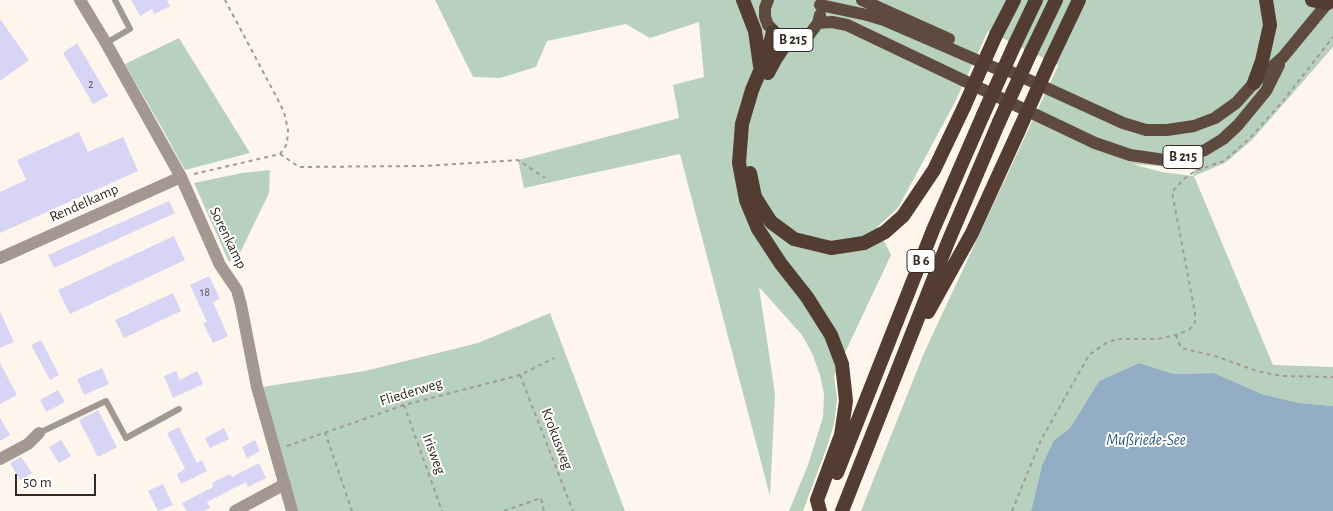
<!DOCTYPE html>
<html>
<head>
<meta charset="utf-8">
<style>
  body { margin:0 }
  #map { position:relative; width:1333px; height:511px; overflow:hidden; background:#fef6ec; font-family:"Alegreya Sans",sans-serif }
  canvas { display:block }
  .scale { position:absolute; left:15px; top:474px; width:81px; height:22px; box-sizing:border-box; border:2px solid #332b21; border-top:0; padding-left:6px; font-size:15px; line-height:18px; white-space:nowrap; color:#332b21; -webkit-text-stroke:4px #fff; paint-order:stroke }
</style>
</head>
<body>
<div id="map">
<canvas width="1333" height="511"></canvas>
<div class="scale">50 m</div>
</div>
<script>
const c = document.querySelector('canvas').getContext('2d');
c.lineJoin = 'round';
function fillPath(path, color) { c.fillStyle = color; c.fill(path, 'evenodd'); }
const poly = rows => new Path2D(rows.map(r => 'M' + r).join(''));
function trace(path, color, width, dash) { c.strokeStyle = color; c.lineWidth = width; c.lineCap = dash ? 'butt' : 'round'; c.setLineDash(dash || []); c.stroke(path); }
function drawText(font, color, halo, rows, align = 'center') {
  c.font = font + ' "Alegreya Sans",sans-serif'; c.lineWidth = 4; c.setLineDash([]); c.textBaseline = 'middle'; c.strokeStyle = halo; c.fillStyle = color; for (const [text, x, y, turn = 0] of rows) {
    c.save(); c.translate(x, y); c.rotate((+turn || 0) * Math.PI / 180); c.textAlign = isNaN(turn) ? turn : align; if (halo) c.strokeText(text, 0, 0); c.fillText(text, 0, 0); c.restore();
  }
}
const green = poly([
  [435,0,1333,0,1333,47,1252,140,1225,163,1194,176,1273,365,1333,367,1333,406,1299,403,1262,394,1214,373,1174,374,1139,363,1099,381,1070,428,1054,440,1042,465,1031,511,861,511,924,353,1058,66,1058,65,988,31,954,104,898,208,877,227,891,255,834,376,837,399,834,424,827,447,803,511,789,511,808,465,823,417,824,394,820,375,812,353,802,335,759,287,775,394,770,496,680,154,524,188,518,160,679,118,673,85,704,77,699,22,650,38,626,24,547,41,536,67,500,78,473,77],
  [1193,163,1195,168,1193,176,1162,172,1132,164,1170,167],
  [179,38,250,153,185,170,163,130,125,64],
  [270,170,269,193,240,253,229,262,194,183,242,173],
  [550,313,625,511,297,511,262,387,365,371,478,343]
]);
const water = poly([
  [1139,363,1174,374,1214,373,1262,394,1299,403,1333,406,1333,511,1031,511,1042,465,1054,440,1070,428,1099,381]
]);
const building = poly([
  [131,0,169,0,167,1,170,6,154,14,152,9,140,16],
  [0,19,29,60,0,81],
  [77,43,108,96,93,104,63,53],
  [79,132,88,152,123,137,138,171,0,233,0,192,26,180,17,160],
  [169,201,175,213,54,268,48,255],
  [174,236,185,260,70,314,58,290],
  [209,276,220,299,213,302,228,336,213,343,203,323,207,322,190,285],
  [173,293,181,311,124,338,115,320],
  [0,311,14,342,0,348],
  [41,340,59,375,50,380,31,345],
  [0,363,17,395,0,404],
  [102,368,109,384,84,395,77,379],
  [176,371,180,380,197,371,203,384,173,398,164,376],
  [58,390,65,402,46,412,40,400],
  [98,410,117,447,98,457,79,420],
  [0,418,10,435,0,441],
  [179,427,197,463,202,460,207,471,181,484,177,474,185,469,167,433],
  [224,428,229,439,210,448,205,438],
  [61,440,71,456,59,463,49,447],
  [255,440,260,451,247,458,242,447],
  [21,457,32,473,20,480,10,463],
  [259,463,266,478,248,487,246,482,207,502,210,508,204,511,187,511,182,503,213,487,212,483,230,474,232,477],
  [163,484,173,505,158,511,148,491]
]);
const path = poly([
  [280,154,299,167,422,166,518,160,545,178],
  [194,174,280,154,287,144,288,130,284,112,277,98,225,0],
  [1176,335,1181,348,1215,356,1257,371,1281,376,1333,377],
  [520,375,573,511],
  [404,405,442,511],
  [325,432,352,511],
  [287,446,404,405,520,375,554,358],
  [504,511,541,498,544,511],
  [1012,511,1041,440,1089,355,1106,343,1117,339,1157,339,1176,335,1189,330,1195,322,1195,313,1172,192,1185,178,1195,171,1224,161,1250,138,1283,101,1333,37]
]);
const service = poly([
  [106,43,130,29,115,0],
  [39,433,106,401,126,438,179,409]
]);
const minor = poly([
  [80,0,106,43,181,177,220,265,237,290,241,305,257,387,292,511],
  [0,258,181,177],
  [0,459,28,444,39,433],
  [235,511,285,484]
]);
const primary = poly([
  [768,0,765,8,765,17,768,25,780,37,788,40,795,40,809,35,818,23,820,15],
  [862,0,949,39],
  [820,5,867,15,884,20,995,68,1009,71,1123,123,1146,130,1167,130,1194,126,1215,118,1236,103,1254,83,1283,57,1330,0],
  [818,23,832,22,847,25,1095,143,1130,155,1165,160,1184,157,1205,150,1223,139,1238,125,1266,91,1279,65]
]);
const trunk = poly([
  [743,0,755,31,760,66],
  [1312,0,1328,3],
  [773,32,768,52,752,90,742,124,739,163,746,200,758,229,781,264,807,297,831,335,842,364,846,401,841,435,817,500,820,511],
  [996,35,1014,0],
  [1015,44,1036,0],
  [1031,52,1056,0],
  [1050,61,1079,0],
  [768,73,776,58,788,40],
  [1254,83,1262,61,1270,25,1266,0],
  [750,173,755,197,771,222,794,239,831,248,864,243,885,232,903,216,934,170,964,107],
  [928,312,972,233,1019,130],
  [837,473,933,230,983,115],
  [842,511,948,242,999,122]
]);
const trunkBridge = poly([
  [964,107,996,35],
  [983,115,1015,44],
  [999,122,1031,52],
  [1019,130,1050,61]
]);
const numberNames = [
  ["2",91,84],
  ["18",205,292]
];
const shields = [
  [793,40,40],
  [1183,157,40],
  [921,261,28]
];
const shieldNames = [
  ["B 215",793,40],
  ["B 215",1183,157],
  ["B 6",921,261]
];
const streetNames = [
  ["Rendelkamp",84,203,-24],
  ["Sorenkamp",228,238,64],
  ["Fliederweg",411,392,-17],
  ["Krokusweg",557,439,69],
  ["Irisweg",434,454,70]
];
const waterNames = [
  ["Mußriede-See",1146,440]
];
fillPath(green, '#b8d0be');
fillPath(water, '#93adc4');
fillPath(building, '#d7d4f5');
trace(path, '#a29a90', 2, [4, 4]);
trace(service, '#a49791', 6);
trace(minor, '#a49791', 12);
trace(primary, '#5f4a3f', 12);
trace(trunk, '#533c31', 14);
trace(trunkBridge, '#533c31', 14);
drawText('12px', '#5c5556', null, numberNames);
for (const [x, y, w] of shields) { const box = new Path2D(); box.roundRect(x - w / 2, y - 11.5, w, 23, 4); c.fillStyle = '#fff'; c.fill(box); trace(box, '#332b21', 1); }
drawText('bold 14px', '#332b21', null, shieldNames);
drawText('15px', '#332b21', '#fff', streetNames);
drawText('italic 16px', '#2f597c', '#fff', waterNames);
</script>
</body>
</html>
